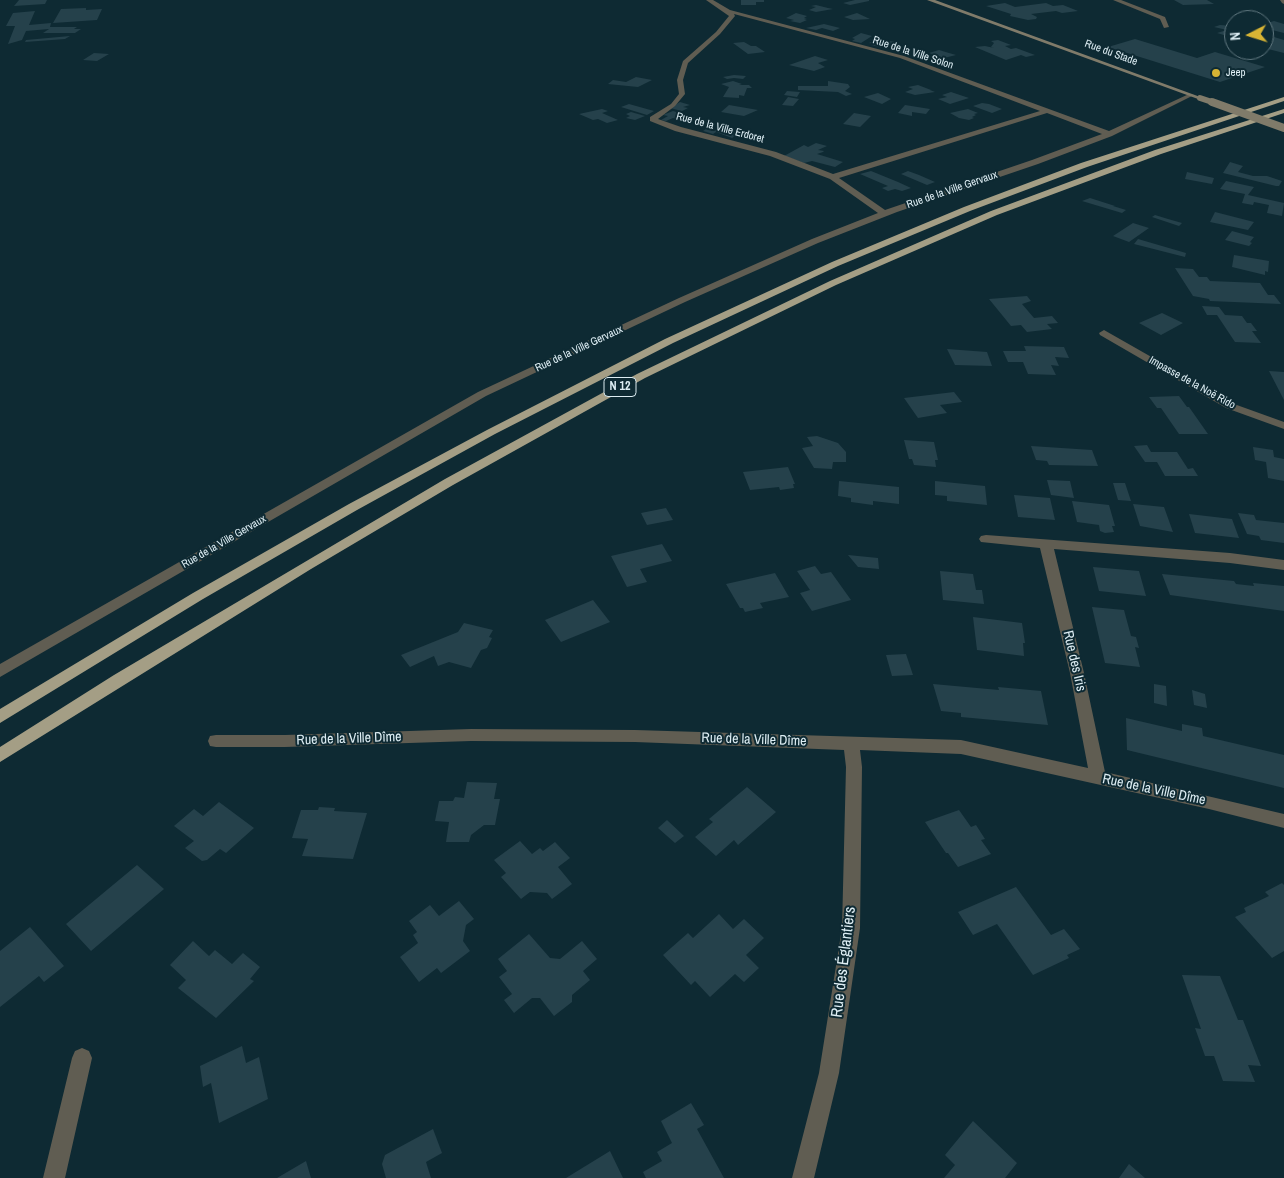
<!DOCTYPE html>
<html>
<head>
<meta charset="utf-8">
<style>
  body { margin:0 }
  #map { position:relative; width:1284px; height:1178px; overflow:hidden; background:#0e2a33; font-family:"Archivo Narrow",sans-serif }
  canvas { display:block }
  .north { position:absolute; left:1224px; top:10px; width:50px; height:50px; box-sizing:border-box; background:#0e2a33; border:1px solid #617880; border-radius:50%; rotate:265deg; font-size:14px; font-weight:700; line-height:20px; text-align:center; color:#ddedf3 }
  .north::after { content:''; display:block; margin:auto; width:18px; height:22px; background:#d7b434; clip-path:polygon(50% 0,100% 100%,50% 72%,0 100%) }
</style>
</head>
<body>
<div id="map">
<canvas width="1284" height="1178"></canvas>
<div class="north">N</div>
</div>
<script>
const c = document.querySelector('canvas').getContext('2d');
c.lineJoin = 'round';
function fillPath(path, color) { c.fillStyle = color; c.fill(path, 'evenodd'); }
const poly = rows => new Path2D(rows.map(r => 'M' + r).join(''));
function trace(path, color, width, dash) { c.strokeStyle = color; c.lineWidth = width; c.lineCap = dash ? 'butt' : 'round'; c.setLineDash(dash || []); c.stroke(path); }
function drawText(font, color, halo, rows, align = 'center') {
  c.font = font + ' "Archivo Narrow",sans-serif'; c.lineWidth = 4; c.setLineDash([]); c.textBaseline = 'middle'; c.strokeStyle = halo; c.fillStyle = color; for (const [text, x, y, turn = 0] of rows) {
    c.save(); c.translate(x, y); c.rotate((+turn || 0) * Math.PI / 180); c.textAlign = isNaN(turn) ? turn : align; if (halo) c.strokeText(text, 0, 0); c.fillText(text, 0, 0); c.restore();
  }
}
const building = poly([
  [19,0,47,0,45,4,14,6],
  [741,0,764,0,764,2,756,2,756,5,741,5],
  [855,0,869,0,869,1,850,5,843,3],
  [1174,0,1207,0,1214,4,1183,5],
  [1005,3,1015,7,1046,3,1053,6,1063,5,1078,11,1062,13,1056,11,1031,14,1037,17,1036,19,1028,20,1010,16,1011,14,986,6],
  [816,5,828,8,833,9,816,12,809,10,816,7,811,6],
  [86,8,86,10,102,9,97,20,53,23,61,9],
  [35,11,29,25,51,23,50,27,77,27,74,29,81,29,75,33,43,33,49,29,26,31,22,40,8,44,15,26,6,26,13,13],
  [796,13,807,16,804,18,807,19,804,20,807,20,800,23,790,21,794,20,786,18],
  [857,13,870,19,853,20,844,17],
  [1274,21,1284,24,1284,33,1264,28,1264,24],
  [824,24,840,28,833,31,822,28,816,30,806,28],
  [1220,25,1234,26,1234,38,1217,33,1227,30,1214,27],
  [861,33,872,36,861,43,852,41,855,39,852,38],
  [1264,34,1284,40,1284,53,1264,48],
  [70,36,65,39,25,42,26,40],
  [1135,39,1197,58,1215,52,1265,67,1220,82,1108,47],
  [875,40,884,40,896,42,883,48,871,45,874,44,869,43],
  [998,40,1011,45,1005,46,1011,49,1016,48,1035,55,1026,57,1021,55,1006,60,975,47,985,46,994,48,991,47,994,43,991,41],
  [744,42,751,46,756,46,765,52,748,54,733,43],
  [939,50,949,53,956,55,944,58,929,53],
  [94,53,109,54,97,61,83,60],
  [815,56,828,60,818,63,825,67,814,71,789,65],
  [734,75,746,76,743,79,734,78,727,79,723,77],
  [636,77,652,80,638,87,608,84,613,80,626,82],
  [733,81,742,84,739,85,749,85,752,88,747,88,744,96,739,95,739,98,723,97,729,87,721,84],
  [828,81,848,84,850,87,845,91,852,94,846,96,838,92,798,90,798,86,828,86],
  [918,85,931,90,930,90,935,92,915,95,905,92,913,89,908,87],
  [787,91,800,92,797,97,784,95],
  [951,92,969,98,950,104,938,99,947,97,942,95],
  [878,93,891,99,882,104,864,97],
  [788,97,799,99,793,106,782,105],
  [680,102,690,105,683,107,688,108,682,111,670,108],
  [982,103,989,104,1002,109,992,113,973,106],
  [629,104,654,111,647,115,621,107],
  [729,105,758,110,744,116,721,112],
  [905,105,930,109,926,114,912,112,912,116,898,113],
  [602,109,608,111,602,113,618,120,607,123,598,119,593,120,579,114],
  [968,109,978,113,974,114,976,115,972,117,974,118,969,120,959,118,950,113],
  [673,111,696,118,686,122,673,118,666,121,661,120,668,116,663,115],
  [631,112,645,116,635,120,626,118,630,116,626,114],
  [854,113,871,116,860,127,843,124],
  [720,128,726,129,740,133,732,138,716,132,713,134,703,131,706,129,714,131],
  [816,143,827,146,818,150,824,151,823,152,817,154,843,162,835,167,812,161,804,163,784,156,804,145,808,147],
  [1230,162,1243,166,1238,172,1253,176,1267,176,1282,181,1279,186,1276,186,1223,173],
  [871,171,898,182,911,188,902,191,895,189,888,191,882,188,888,186,860,174],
  [908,171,919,175,935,182,927,185,901,174],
  [1187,172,1214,178,1212,184,1185,179],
  [1226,181,1254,187,1248,195,1284,203,1282,216,1267,213,1269,205,1254,202,1253,205,1242,203,1245,194,1220,189],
  [1090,198,1115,206,1113,206,1126,210,1122,213,1082,201],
  [1215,212,1254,222,1248,230,1210,222],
  [1155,215,1168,219,1182,223,1179,226,1152,217],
  [1133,223,1149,228,1129,242,1113,236],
  [1232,231,1254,237,1250,242,1252,243,1249,246,1225,240],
  [1138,239,1186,253,1185,257,1134,244],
  [1234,255,1269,261,1268,272,1265,271,1265,275,1232,267],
  [1175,268,1193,269,1199,277,1207,277,1210,281,1260,283,1268,295,1274,295,1281,304,1210,301,1209,299,1193,296],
  [1027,296,1031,301,1022,304,1034,318,1052,316,1058,323,1047,324,1052,329,1027,332,1021,325,1011,326,989,299],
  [1202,306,1219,307,1225,315,1242,316,1247,323,1251,323,1257,331,1252,331,1261,343,1235,342,1217,315,1207,315],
  [1162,313,1183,323,1161,335,1139,323],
  [1024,346,1064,347,1069,358,1055,357,1059,366,1051,365,1056,375,1028,374,1023,362,1008,362,1003,351,1026,351],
  [947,349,987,352,992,366,955,365],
  [1269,371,1284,372,1284,400],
  [954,392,962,402,940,405,947,413,918,418,904,398],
  [1179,396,1187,407,1189,407,1208,434,1179,434,1161,408,1157,408,1149,397],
  [817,436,838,443,846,452,846,462,833,462,832,469,814,468,802,448,813,446,807,437],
  [904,440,934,442,938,460,935,460,936,467,914,465,912,459,909,459],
  [1147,445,1151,452,1177,452,1188,469,1193,468,1198,476,1165,476,1157,462,1145,462,1134,446],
  [1031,446,1092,450,1098,466,1049,465,1047,461,1036,460],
  [1253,447,1273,450,1274,457,1284,459,1284,481,1268,478,1266,462,1255,460],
  [788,467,795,484,793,484,794,488,780,490,779,487,750,490,743,472],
  [1047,480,1070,481,1074,498,1051,495],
  [839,481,899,487,899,504,873,501,873,505,851,502,851,498,838,496],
  [935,481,985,486,987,505,947,501,947,496,935,495],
  [1113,483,1125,483,1131,501,1118,500],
  [1014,495,1050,498,1055,520,1018,517],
  [1072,501,1109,505,1115,526,1112,526,1114,532,1105,533,1100,531,1099,525,1077,522],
  [1133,504,1164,507,1173,532,1140,526],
  [666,508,673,520,647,525,641,513],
  [1238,513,1254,515,1256,520,1284,523,1284,543,1261,540,1259,536,1247,534],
  [1189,514,1232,519,1239,538,1195,533],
  [662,544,672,561,640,569,647,582,627,587,611,556],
  [848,555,878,558,879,569,858,567],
  [815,566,821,574,831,572,851,600,812,611,800,593,810,590,797,571],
  [1093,567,1139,571,1146,596,1099,591],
  [940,571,973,574,976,590,982,590,984,604,943,600],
  [775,573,789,597,760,603,763,608,745,612,743,608,740,608,726,584],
  [1162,574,1234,581,1236,584,1254,586,1253,583,1284,586,1284,611,1170,595],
  [593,600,610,622,561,642,545,620],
  [1092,607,1124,610,1131,636,1136,637,1139,648,1135,647,1140,667,1105,663],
  [973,617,1022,623,1025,643,1023,643,1024,656,977,650],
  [464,623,493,630,489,637,492,638,487,648,481,650,471,668,449,662,438,666,434,656,410,667,401,655,458,632],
  [906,654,913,675,892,676,886,655],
  [933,684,999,690,998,687,1041,691,1048,725,961,717,961,713,941,711],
  [1154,684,1166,686,1167,706,1154,703],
  [1192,690,1205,694,1207,708,1194,705],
  [1126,718,1182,731,1182,724,1202,728,1203,736,1284,755,1284,788,1127,750],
  [467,782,497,783,494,799,500,799,495,825,484,825,471,835,469,842,446,842,449,822,435,821,439,801,453,801,455,797,464,798],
  [747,787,776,812,738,845,734,840,716,856,695,837,713,822,709,819],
  [219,802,254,828,226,853,220,849,207,860,202,861,185,848,194,841,174,826,194,809,203,816],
  [319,807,335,808,334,811,367,813,353,859,302,856,308,839,292,838,301,810,318,810],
  [959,810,971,827,976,825,985,839,981,840,991,854,958,867,948,853,946,853,925,822],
  [667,820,684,836,675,843,658,828],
  [520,841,532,854,540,848,543,851,555,842,570,858,558,867,572,884,552,899,547,893,530,892,521,899,501,877,506,873,494,860],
  [137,865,164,889,91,951,66,924],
  [1282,883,1284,885,1284,951,1272,958,1235,917,1246,912,1244,908,1269,896,1265,892],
  [1016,887,1051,935,1064,929,1080,949,1067,955,1069,958,1033,975,997,924,973,935,958,912],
  [459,901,474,919,466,925,463,941,470,951,441,973,437,968,419,982,400,957,418,943,413,935,417,932,409,921,430,905,439,916],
  [719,914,733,929,744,919,764,938,746,955,759,968,744,982,735,974,710,997,695,981,691,985,663,955,688,933,693,938],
  [30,927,64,966,44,982,39,976,0,1007,0,951],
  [529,934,550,958,560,959,582,941,597,959,583,971,590,980,572,995,572,1002,554,1016,540,998,532,998,514,1013,504,1000,512,994,499,977,507,971,498,959],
  [193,941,209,956,215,950,232,964,243,953,260,967,250,979,254,981,216,1018,178,988,186,980,170,965],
  [1182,975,1220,976,1238,1020,1243,1020,1261,1066,1248,1065,1255,1082,1223,1081,1214,1056,1205,1056,1195,1028,1201,1029],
  [242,1046,246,1063,259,1057,268,1099,219,1123,211,1083,203,1087,200,1066],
  [691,1103,704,1125,697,1129,724,1178,646,1178,643,1172,662,1161,657,1152,672,1143,661,1121],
  [973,1121,1017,1163,1005,1178,944,1178,955,1165,945,1155],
  [433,1129,442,1153,426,1162,431,1178,386,1178,382,1164,385,1155],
  [610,1151,623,1178,566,1178],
  [306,1161,311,1178,277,1178],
  [1129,1164,1145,1178,1119,1178]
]);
const minor = poly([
  [706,0,713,0,730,10,904,56,1109,131,1189,94,1194,95,1112,136,1038,164,897,212,818,243,685,302,486,396,0,677,0,664,478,392,679,298,812,239,878,213,830,179,770,156,675,131,650,121,650,117,671,104,679,94,677,80,683,61,716,32,729,16,706,0],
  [734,14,900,58,1040,111,833,174,776,152,681,127,658,119,675,106,685,94,683,80,688,63,720,34,735,16,734,14],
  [1047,113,1102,134,1032,160,885,210,839,178,1047,113],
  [1113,0,1121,0,1165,17,1169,27,1164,28,1160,19,1113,0],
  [1280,0,1284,0,1284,4,1282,3,1280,0],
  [1104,330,1234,404,1284,422,1284,429,1226,408,1100,335,1099,333,1104,330],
  [986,535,1230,553,1284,560,1284,570,1230,563,1054,549,1084,673,1105,772,1284,814,1284,828,1209,809,961,754,860,750,862,767,860,928,839,1073,814,1178,792,1178,819,1073,842,928,846,767,844,750,635,742,471,741,285,747,216,747,210,746,208,741,210,736,216,735,285,735,471,729,635,730,961,740,1088,768,1070,673,1040,548,981,542,979,539,981,536,986,535],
  [82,1048,89,1051,92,1058,65,1178,43,1178,72,1058,75,1051,82,1048]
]);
const secondary = poly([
  [927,0,935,0,1203,98,1198,99,927,0]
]);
const trunk = poly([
  [1284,97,1284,101,1087,167,970,211,838,266,673,343,495,434,357,510,203,599,0,723,0,709,193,593,349,504,487,430,665,339,832,262,964,207,1081,163,1284,97],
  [1284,109,1284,113,1161,154,997,215,836,285,645,378,453,485,311,569,0,762,0,747,114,675,445,479,637,374,830,281,991,211,1155,150,1284,109]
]);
const secondaryBridgeFar1 = poly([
  [1200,98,1215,103]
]);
const secondaryBridge = poly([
  [1212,102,1284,128]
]);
const markers = [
  [1216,73,5,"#d7b434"]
];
const farStreetnames = [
  ["Rue de la Ville Solon",913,53,18],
  ["Rue du Stade",1111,53,20],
  ["Rue de la Ville Erdoret",720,128,15],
  ["Rue de la Ville Gervaux",952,190,-19],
  ["Rue de la Ville Gervaux",579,349,-25],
  ["Impasse de la Noë Rido",1192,383,29],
  ["Rue de la Ville Gervaux",224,542,-30]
];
const farPoinames = [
  ["Jeep",1226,73]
];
const shields = [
  [620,387,32]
];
const shieldNames = [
  ["N 12",620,387]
];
const streetNames = [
  ["Rue des Iris",1074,661,77],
  ["Rue de la Ville Dîme",349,739,-2],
  ["Rue de la Ville Dîme",754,740,2],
  ["Rue de la Ville Dîme",1154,790,12]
];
const nearStreetnames = [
  ["Rue des Églantiers",844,962,-83]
];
fillPath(building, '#25414b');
fillPath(minor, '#605d52');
fillPath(secondary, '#807b6a');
fillPath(trunk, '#a49e85');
trace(secondaryBridgeFar1, '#807b6a', 6);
trace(secondaryBridge, '#807b6a', 8);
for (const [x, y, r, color] of markers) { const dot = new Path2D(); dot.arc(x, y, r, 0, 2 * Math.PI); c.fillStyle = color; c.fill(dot); trace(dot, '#0e2a33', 2); }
drawText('11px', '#ddedf3', '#0e2a33', farStreetnames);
drawText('11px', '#ddedf3', '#0e2a33', farPoinames, 'left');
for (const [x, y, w] of shields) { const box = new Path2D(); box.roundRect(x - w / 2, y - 9.5, w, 19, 4); c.fillStyle = '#0e2a33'; c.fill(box); trace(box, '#ddedf3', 1); }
drawText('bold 12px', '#ddedf3', null, shieldNames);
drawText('14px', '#ddedf3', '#0e2a33', streetNames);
drawText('16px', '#ddedf3', '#0e2a33', nearStreetnames);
</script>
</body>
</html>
